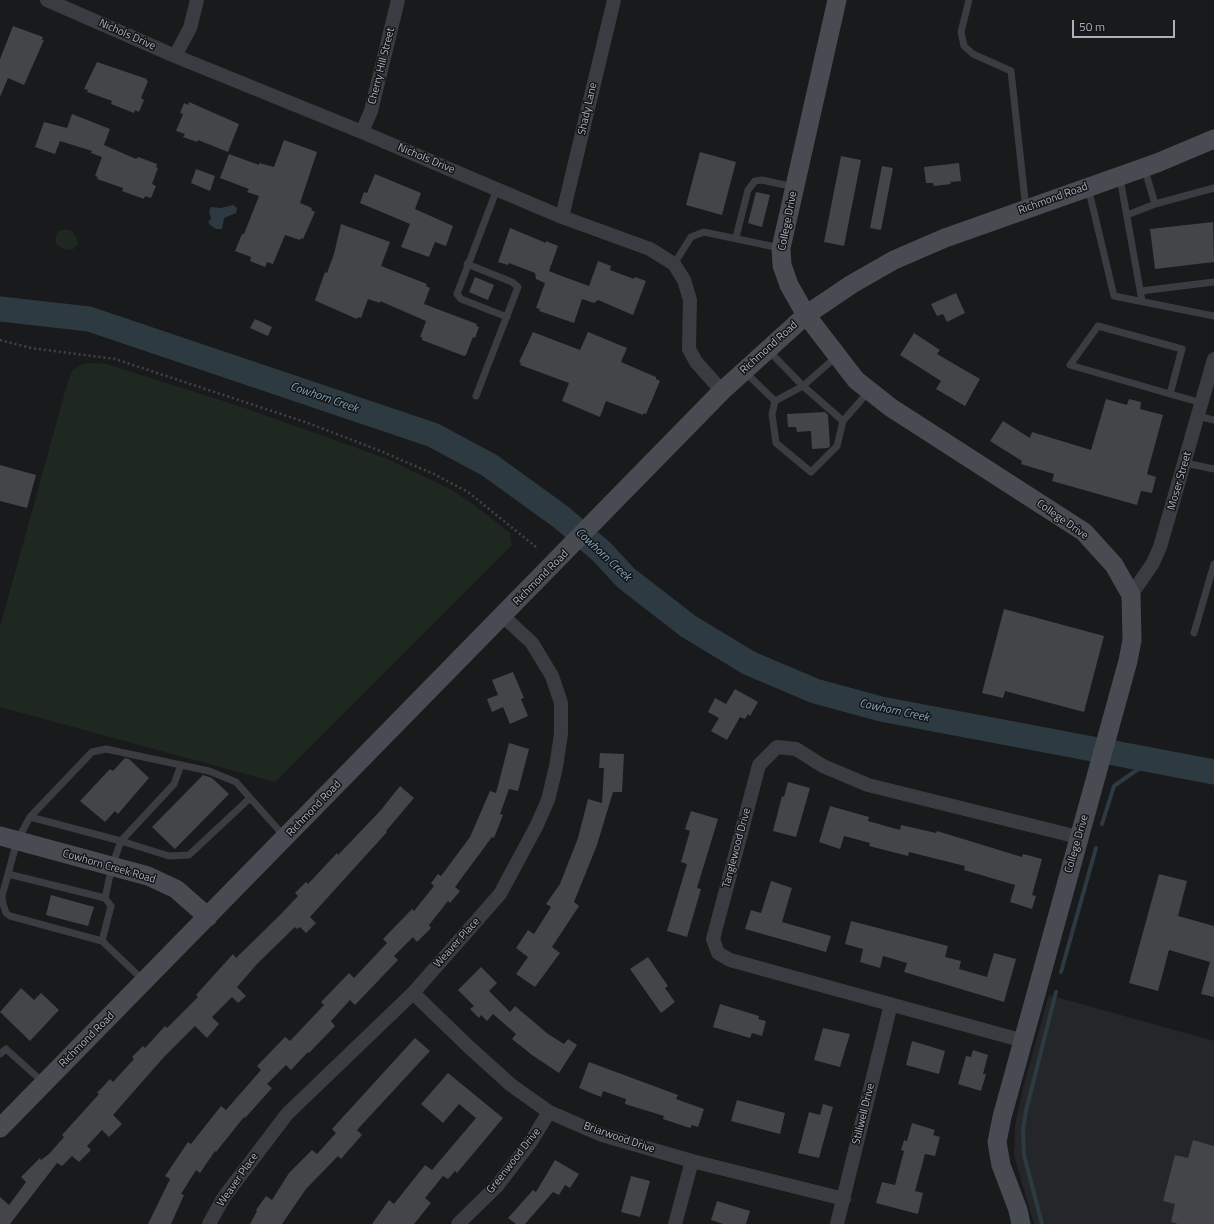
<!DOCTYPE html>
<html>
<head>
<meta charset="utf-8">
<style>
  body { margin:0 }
  #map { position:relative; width:1214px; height:1224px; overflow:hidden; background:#191a1c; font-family:"Titillium Web",sans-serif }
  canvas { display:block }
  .scale { position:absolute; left:1072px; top:20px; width:103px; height:18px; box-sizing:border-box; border:2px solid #abb1bc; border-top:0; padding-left:5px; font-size:12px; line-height:14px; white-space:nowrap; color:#abb1bc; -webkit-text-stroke:3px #141517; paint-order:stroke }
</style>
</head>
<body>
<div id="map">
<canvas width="1214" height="1224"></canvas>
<div class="scale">50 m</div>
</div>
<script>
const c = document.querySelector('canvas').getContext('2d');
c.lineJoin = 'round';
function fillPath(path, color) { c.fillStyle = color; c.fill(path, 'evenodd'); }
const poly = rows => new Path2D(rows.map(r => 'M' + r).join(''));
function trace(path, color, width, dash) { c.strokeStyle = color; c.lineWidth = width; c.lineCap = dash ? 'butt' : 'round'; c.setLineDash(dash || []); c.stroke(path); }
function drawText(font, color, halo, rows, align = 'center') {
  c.font = font + ' "Titillium Web",sans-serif'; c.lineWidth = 3; c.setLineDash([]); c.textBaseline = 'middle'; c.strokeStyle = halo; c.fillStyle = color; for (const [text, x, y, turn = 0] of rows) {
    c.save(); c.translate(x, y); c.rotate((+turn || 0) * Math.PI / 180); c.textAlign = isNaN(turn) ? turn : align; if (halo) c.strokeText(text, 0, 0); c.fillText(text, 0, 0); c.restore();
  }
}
const built = poly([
  [1049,995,1214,1041,1214,1224,1034,1224,1014,1155,1015,1126,1023,1088]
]);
const green = poly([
  [65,229,72,231,77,239,78,245,72,250,64,249,56,244,55,240,58,231],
  [93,363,106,364,242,407,385,458,450,489,474,505,510,533,512,545,275,782,0,707,0,627,68,381,73,370,82,364]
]);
const water = poly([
  [233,205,237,208,236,213,224,218,222,229,216,229,210,225,208,222,211,219,209,211,211,207,221,208]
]);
const stream = poly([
  [1102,824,1114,786,1151,760],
  [1061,972,1096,848],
  [1042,1224,1024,1155,1023,1129,1026,1111,1056,992]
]);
const river = poly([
  [0,309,89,319,433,435,489,465,561,517,602,552,626,578,688,626,749,663,815,691,881,709,1214,772]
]);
const building = poly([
  [13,26,43,37,42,40,44,40,24,85,8,78,0,97,0,59],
  [97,62,147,79,146,80,148,81,141,98,144,100,139,112,135,110,134,113,111,104,112,101,87,92,88,90,84,89],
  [189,102,239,124,228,152,198,140,197,142,183,137,185,134,176,131,183,114,180,113,184,103,188,105],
  [72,114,110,129,104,145,136,159,138,157,157,164,156,167,158,168,152,184,156,186,151,198,145,196,144,199,122,191,123,188,97,179,98,177,95,176,102,157,91,153,92,151,60,141,55,154,35,147,44,122,67,128],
  [284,140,317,152,300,203,312,208,311,210,315,212,303,239,301,238,300,240,285,235,273,264,267,262,265,267,250,261,251,257,235,251,242,234,244,234,259,196,247,192,249,189,220,178,229,154,259,165,259,163,274,167],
  [700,152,736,162,722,215,686,205],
  [841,156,861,160,844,246,824,242],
  [959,163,961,181,950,182,951,184,934,186,933,183,926,183,924,167],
  [882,166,893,168,881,230,870,228],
  [196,169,215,176,210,191,191,183],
  [375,174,421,193,415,209,453,226,446,246,435,242,429,257,401,247,410,224,360,203,364,192,367,193],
  [756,192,770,195,762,227,748,223],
  [1213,222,1214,262,1155,269,1150,229],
  [341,224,390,242,381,266,427,284,426,286,430,288,424,304,477,324,476,326,479,327,475,338,473,337,466,355,464,356,422,340,422,337,420,337,426,321,380,301,380,303,368,299,361,318,358,317,357,319,316,301,315,300,325,272,327,273,334,254],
  [510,228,546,243,546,241,558,246,549,271,559,275,589,286,598,261,611,266,610,270,634,279,635,277,646,281,633,315,598,300,594,303,582,299,574,323,539,311,540,309,536,308,545,283,536,279,535,273,509,263,508,265,498,262],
  [475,277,494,285,488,300,469,292],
  [956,293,965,313,947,322,943,314,937,316,931,304],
  [255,319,272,327,268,336,250,328],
  [533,332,580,350,588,332,627,348,621,362,656,377,656,379,660,381,646,414,643,413,643,415,606,401,600,417,562,401,569,383,520,365,521,363,519,362],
  [914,333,940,350,937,354,980,379,965,406,936,389,941,381,900,355],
  [1106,399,1127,405,1129,399,1141,402,1140,409,1163,415,1147,474,1156,477,1152,493,1141,491,1137,505,1052,481,1054,474,1021,464,1022,461,990,441,1003,421,1030,438,1032,432,1091,450],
  [825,412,828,415,830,446,828,448,812,449,811,431,797,432,796,427,788,427,787,414],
  [0,465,36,475,27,508,0,501],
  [1004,609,1104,636,1084,712,1005,691,1003,698,982,693],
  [513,672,524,698,521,699,528,716,510,724,503,707,492,712,487,699,498,695,492,680],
  [735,689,758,702,750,716,748,714,745,719,740,717,727,740,711,731,719,718,708,712,715,698,726,704],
  [509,743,529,749,518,791,509,789,500,814,503,815,494,838,492,837,455,887,460,891,450,903,448,901,429,925,431,928,417,942,413,937,394,956,398,960,355,1005,350,1000,331,1021,335,1026,309,1053,308,1052,291,1070,286,1065,267,1084,272,1088,245,1118,244,1117,216,1152,215,1151,200,1173,196,1170,181,1194,184,1195,171,1224,148,1224,170,1179,165,1176,188,1142,191,1144,221,1106,226,1110,261,1070,257,1066,285,1037,290,1041,324,1005,321,1002,349,973,354,978,387,943,383,939,412,909,414,911,434,886,431,883,438,874,441,876,470,837,490,791,496,793],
  [600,753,624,754,622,792,613,792,597,845,574,902,579,906,552,947,560,953,535,987,516,974,528,957,516,948,528,930,534,934,551,907,546,904,560,884,578,838,588,799,602,803,604,768,599,768],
  [125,758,129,759,149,778,118,814,115,811,105,822,80,801,110,769,113,771],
  [203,775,212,778,229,794,175,849,152,827],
  [788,782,810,788,796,837,773,831,782,796,784,797],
  [400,786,414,798,386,831,387,832,310,917,316,923,306,933,300,927,297,929,295,927,258,963,237,987,246,996,238,1003,232,997,212,1017,219,1024,207,1038,195,1026,164,1057,113,1115,122,1124,109,1137,102,1130,87,1146,91,1150,79,1162,72,1156,62,1166,57,1163,10,1224,0,1224,0,1197,9,1205,26,1182,21,1177,40,1158,41,1160,49,1154,64,1137,62,1135,99,1094,97,1093,110,1079,113,1082,134,1059,132,1057,143,1046,145,1048,165,1026,167,1028,198,997,196,995,233,954,236,958,281,914,298,896,295,893,306,882,308,884,337,853,338,855,381,810],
  [830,806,869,817,868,821,900,830,901,825,936,833,937,831,1022,857,1023,854,1042,859,1032,895,1036,896,1032,909,1010,902,1015,885,964,870,965,866,909,852,908,856,869,846,870,843,844,836,840,849,819,842],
  [691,811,718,819,697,888,701,889,687,937,667,931,687,864,681,862,690,831,685,829],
  [1159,874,1187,881,1178,916,1214,926,1214,997,1201,994,1210,962,1169,950,1158,991,1129,983],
  [771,881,792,888,782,922,831,936,826,952,745,929,751,910,761,913],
  [51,895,94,907,88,926,46,915],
  [851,921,948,946,945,957,961,961,959,969,987,977,994,953,1016,959,1004,1002,904,972,907,963,883,956,880,968,860,962,863,949,845,944],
  [648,957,668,986,665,988,675,1002,661,1013,630,969],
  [481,967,497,983,489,991,510,1012,515,1006,548,1034,564,1044,568,1039,577,1045,559,1073,532,1055,512,1039,516,1034,493,1014,487,1021,481,1015,479,1018,470,1009,474,1006,458,990],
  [21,988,34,1000,41,993,59,1010,30,1041,0,1012],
  [720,1004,759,1016,758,1019,766,1021,762,1036,752,1033,750,1038,713,1027],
  [823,1028,850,1034,840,1067,814,1060],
  [415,1038,430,1051,357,1130,362,1135,341,1159,338,1156,306,1189,282,1224,250,1224,257,1211,256,1210,266,1196,272,1200,289,1173,312,1150,317,1154,336,1133,332,1129],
  [912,1041,945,1051,939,1074,906,1065],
  [973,1050,988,1055,983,1074,986,1074,981,1091,958,1084,966,1056,971,1057],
  [589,1062,678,1095,676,1099,704,1109,698,1127,692,1125,690,1128,663,1119,664,1116,625,1104,626,1099,603,1091,601,1097,579,1088],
  [448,1073,503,1118,457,1173,455,1171,448,1179,443,1176,425,1198,431,1203,414,1224,372,1224,389,1200,394,1204,425,1165,432,1170,476,1118,459,1104,443,1123,421,1104],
  [737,1100,785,1113,780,1134,731,1121],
  [823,1104,833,1107,819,1158,798,1153,809,1112,820,1115],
  [912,1123,935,1130,933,1135,940,1137,935,1156,925,1154,915,1191,923,1193,918,1214,876,1203,882,1182,895,1185,904,1151,901,1150,904,1140,907,1141],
  [1193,1140,1214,1146,1214,1224,1178,1224,1171,1222,1175,1204,1163,1201,1175,1155,1188,1158],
  [555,1160,579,1174,570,1188,565,1185,559,1195,553,1192,525,1224,516,1224,508,1218,533,1190,536,1192],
  [631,1176,650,1181,640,1217,621,1212],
  [717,1201,750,1211,746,1224,723,1224,711,1220]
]);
const path = poly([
  [0,340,31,348,115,359,308,423,378,450,434,474,468,492,536,547]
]);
const lane = poly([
  [969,0,961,32,964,46,973,54,1011,71,1026,209],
  [1144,167,1155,204,1214,188],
  [1120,178,1142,301],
  [1088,187,1114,296,1214,316],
  [497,189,457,294,461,299,507,317],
  [1127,215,1155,204],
  [736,237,748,190,755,181,762,180,794,187],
  [467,264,512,282,518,287,476,396],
  [674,264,691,237,704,232,780,248],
  [1141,291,1214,282],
  [768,350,803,386,837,356],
  [745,372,775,401],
  [1170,394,1182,349,1098,326,1070,365,1170,394,1202,403],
  [1198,416,1214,420],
  [843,421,803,386,775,401,772,414,776,443,811,472,837,446,843,421,869,391],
  [1185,463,1214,469],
  [1194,633,1214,564],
  [30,817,121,841,169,856,189,855,250,798],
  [8,874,105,898,111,906,102,941],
  [105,898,112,866,121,841,174,784,181,765],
  [143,980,102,941,10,916,6,913,3,904,2,896,17,841,30,817,92,752,106,749,209,771,236,782,284,836],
  [0,1054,6,1049,44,1083]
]);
const street = poly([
  [47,0,175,56,362,132,562,217,650,249,674,264,684,280,690,300,689,349,696,362,722,391],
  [175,56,190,28,197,0],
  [362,132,371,111,398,0],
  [562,217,614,0],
  [1131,595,1153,563,1160,547,1214,359],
  [413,993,469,1047,511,1085,549,1112,602,1135,692,1161,844,1199],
  [1024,1041,730,960,718,953,713,939,759,765,777,747,796,749,823,766,868,785,1078,837],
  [209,1224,224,1197,287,1114,413,993,500,894,536,827,548,800,556,767,561,734,561,703,552,676,532,643,503,616],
  [458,1224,497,1186,530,1143,549,1112],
  [675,1224,692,1161],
  [837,1224,891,1004]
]);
const secondary = poly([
  [837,0,781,248,782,265,789,285,806,315,856,380,890,407,1084,532,1114,565,1131,595,1132,640,1128,661,1002,1117,997,1142,1001,1165,1018,1210,1021,1224],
  [0,836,148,876,176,889,208,917],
  [0,1128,722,391,806,315,852,284,894,260,945,238,1157,163,1214,139]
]);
const streetNames = [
  ["Nichols Drive",127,35,24],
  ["Cherry Hill Street",382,66,-76],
  ["Shady Lane",588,109,-77],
  ["Nichols Drive",426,159,23],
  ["Richmond Road",1053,199,-20],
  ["College Drive",788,221,-79],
  ["Richmond Road",769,348,-42],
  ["Moser Street",1180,481,-74],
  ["College Drive",1062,520,35],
  ["Richmond Road",541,578,-45],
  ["Richmond Road",314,809,-46],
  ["College Drive",1077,844,-74],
  ["Tanglewood Drive",737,848,-75],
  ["Cowhorn Creek Road",109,867,16],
  ["Weaver Place",457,943,-48],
  ["Richmond Road",87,1040,-45],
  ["Stillwell Drive",864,1114,-76],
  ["Briarwood Drive",619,1138,19],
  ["Greenwood Drive",514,1161,-52],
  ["Weaver Place",238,1180,-55]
];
const waterNames = [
  ["Cowhorn Creek",324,398,19],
  ["Cowhorn Creek",603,555,43],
  ["Cowhorn Creek",894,711,12]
];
fillPath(built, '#252629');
fillPath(green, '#1f2820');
fillPath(water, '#2e3a42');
trace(stream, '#2e3a42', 4);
trace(river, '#2e3a42', 25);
fillPath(building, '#434549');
trace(path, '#404348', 2.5, [2, 3]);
trace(lane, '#3a3c41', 7);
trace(street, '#3a3c41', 14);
trace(secondary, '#484b52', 19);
drawText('11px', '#abb1bc', '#141517', streetNames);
drawText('italic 12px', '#80a2b9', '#141517', waterNames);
</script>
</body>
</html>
